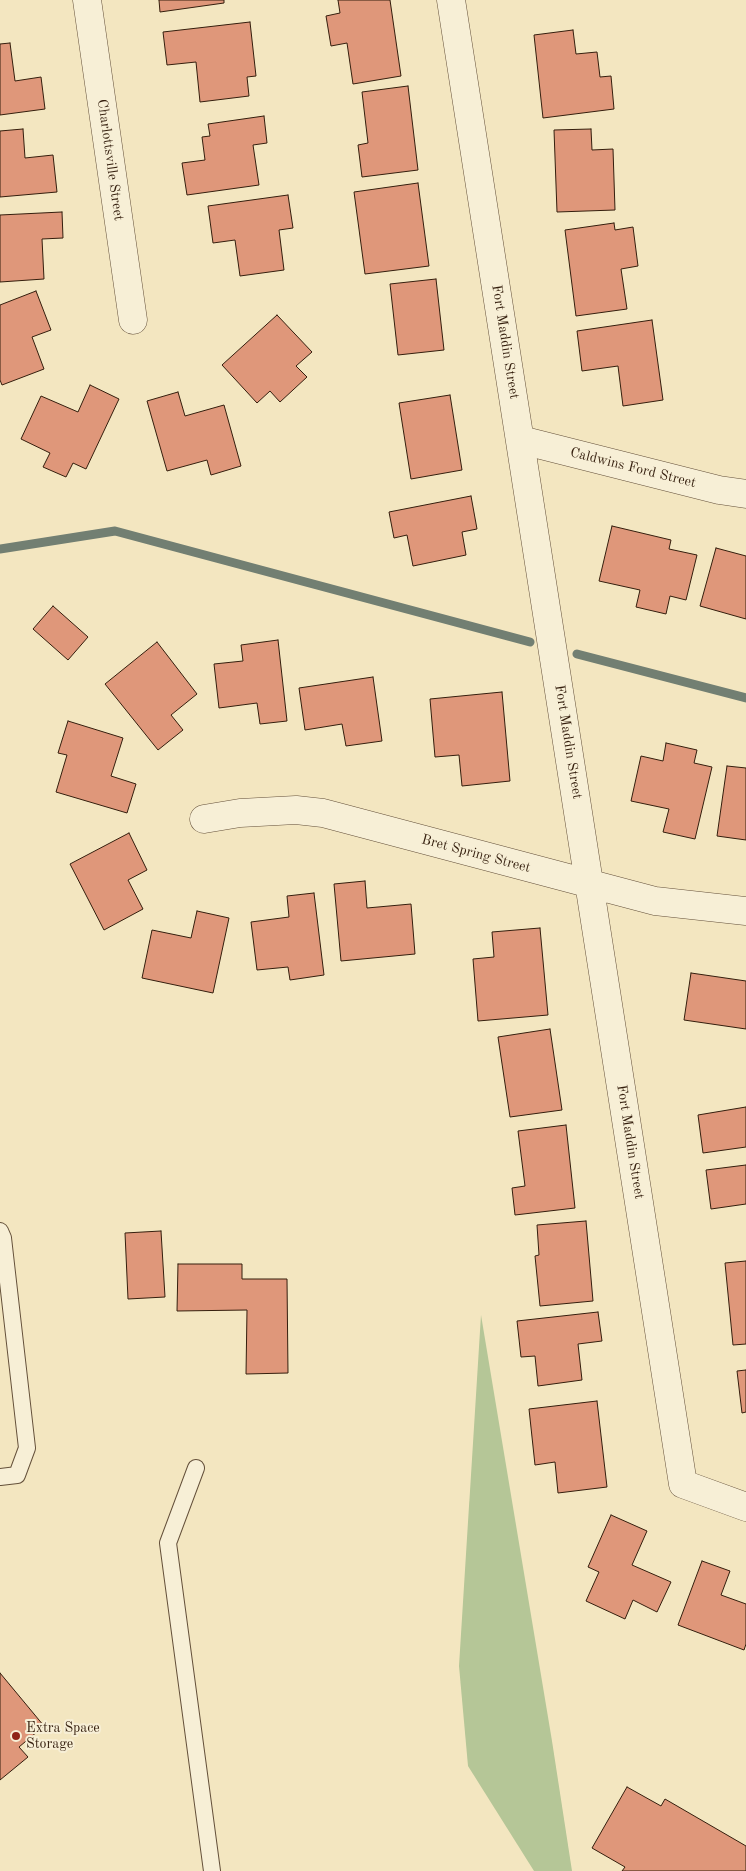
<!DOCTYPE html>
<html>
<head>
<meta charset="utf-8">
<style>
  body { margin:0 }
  canvas { display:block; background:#f3e6c0 }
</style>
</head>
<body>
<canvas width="746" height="1871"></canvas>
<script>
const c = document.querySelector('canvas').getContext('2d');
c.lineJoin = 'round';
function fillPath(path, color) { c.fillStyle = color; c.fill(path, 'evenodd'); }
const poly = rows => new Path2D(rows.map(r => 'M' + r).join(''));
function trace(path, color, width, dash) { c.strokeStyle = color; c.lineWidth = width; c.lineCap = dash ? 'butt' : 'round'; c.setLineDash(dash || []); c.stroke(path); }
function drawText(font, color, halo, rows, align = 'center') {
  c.font = font + ' "Old Standard TT",serif'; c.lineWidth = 4; c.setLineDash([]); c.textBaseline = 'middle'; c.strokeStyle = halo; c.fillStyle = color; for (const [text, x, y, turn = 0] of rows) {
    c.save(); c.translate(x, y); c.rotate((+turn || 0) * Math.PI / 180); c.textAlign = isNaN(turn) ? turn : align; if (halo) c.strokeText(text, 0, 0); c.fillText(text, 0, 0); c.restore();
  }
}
const green = poly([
  [481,1315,552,1741,572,1871,534,1871,468,1766,459,1666]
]);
const stream = poly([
  [0,549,115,531,530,642],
  [577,654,746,698]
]);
const building = poly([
  [159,0,224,0,224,3,160,12,159,0],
  [338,0,390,0,401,76,353,84,347,43,331,46,326,16,340,13,338,0],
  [250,22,256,76,247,77,249,96,200,102,196,62,167,65,163,32,250,22],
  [573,30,576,54,597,52,600,77,611,76,614,109,543,118,534,35,573,30],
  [10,43,15,81,41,77,45,109,0,115,0,44,10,43],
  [408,86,418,170,362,177,358,145,368,143,362,92,408,86],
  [264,116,267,143,253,145,259,185,187,195,182,163,205,160,202,137,210,136,208,124,264,116],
  [23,129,25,158,53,155,57,192,0,197,0,131,23,129],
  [591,129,592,150,613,149,615,210,557,212,554,130,591,129],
  [418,183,429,266,365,274,354,192,418,183],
  [288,195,293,228,279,230,284,270,240,276,235,240,213,243,208,206,288,195],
  [62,212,63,238,42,239,44,279,0,282,0,215,62,212],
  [614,223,615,230,633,227,638,266,621,269,627,309,576,316,565,230,614,223],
  [436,279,444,350,398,355,390,284,436,279],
  [36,291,51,330,32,337,44,369,2,385,0,380,0,305,36,291],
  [277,315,312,352,296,366,307,377,280,402,270,391,257,403,222,365,277,315],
  [652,320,663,400,623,406,618,366,582,371,577,331,652,320],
  [90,385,119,399,86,469,73,463,66,477,43,467,50,453,21,439,41,396,78,412,90,385],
  [178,392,185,416,224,405,241,466,211,475,207,460,167,471,147,401,178,392],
  [450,395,462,470,411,479,399,403,450,395],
  [471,496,477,529,462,532,466,555,413,566,407,535,394,538,389,512,471,496],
  [612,526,671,540,669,549,697,555,686,600,670,596,666,614,636,607,640,590,599,581,612,526],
  [716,548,746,556,746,619,700,606,716,548],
  [53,606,88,637,68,660,33,629,53,606],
  [278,640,287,721,260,724,257,703,219,708,214,664,243,661,241,645,278,640],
  [157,642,197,694,171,715,183,730,158,750,105,684,157,642],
  [373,677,382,741,346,746,342,724,305,730,299,688,373,677],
  [502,692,510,781,462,786,459,755,435,757,430,699,502,692],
  [68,721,123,738,111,776,136,784,127,813,56,792,67,755,58,753,68,721],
  [666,743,697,750,694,763,712,767,695,839,663,832,669,809,631,801,641,756,663,761,666,743],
  [727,766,746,768,746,840,717,836,727,766],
  [129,833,147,870,128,880,143,909,104,930,70,864,129,833],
  [365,881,367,908,411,904,415,954,341,961,334,884,365,881],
  [314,893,324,975,290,980,288,967,257,970,251,922,289,917,287,896,314,893],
  [197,911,229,918,213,993,142,978,152,930,191,938,197,911],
  [540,928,548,1015,478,1021,473,959,494,957,492,932,540,928],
  [691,973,746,981,746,1029,684,1020,691,973],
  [550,1029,562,1110,510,1117,498,1037,550,1029],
  [746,1107,746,1147,703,1153,698,1115,746,1107],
  [566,1125,575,1208,515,1215,512,1188,525,1186,518,1131,566,1125],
  [746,1165,746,1204,711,1209,706,1170,746,1165],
  [586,1221,593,1301,540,1306,535,1256,539,1255,537,1225,586,1221],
  [161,1231,165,1297,128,1299,125,1233,161,1231],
  [746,1261,746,1344,733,1345,725,1263,746,1261],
  [178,1264,242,1264,242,1279,287,1279,288,1373,246,1374,247,1310,177,1311,178,1264],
  [598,1312,602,1341,578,1344,582,1380,538,1386,535,1356,521,1357,517,1321,598,1312],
  [746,1370,746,1412,742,1413,737,1371,746,1370],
  [597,1401,607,1487,558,1493,555,1462,535,1465,529,1409,597,1401],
  [611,1515,647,1531,632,1565,671,1582,657,1612,633,1600,625,1619,586,1601,599,1572,588,1567,611,1515],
  [702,1561,730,1571,721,1595,746,1604,746,1644,744,1650,678,1625,702,1561],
  [0,1673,44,1726,19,1747,28,1757,0,1780,0,1673],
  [627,1787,661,1806,665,1799,746,1846,746,1871,622,1871,625,1867,592,1848,627,1787]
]);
const service = poly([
  [0,1231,3,1238,27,1448,17,1475,0,1477],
  [196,1468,168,1543,212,1871]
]);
const minor = poly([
  [87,0,133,320],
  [451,0,683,1484,746,1507],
  [521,440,719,490,746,494],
  [204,819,240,813,296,810,323,813,655,901,746,911]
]);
const markers = [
  [16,1736,5,"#8f2418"]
];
const streetNames = [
  ["Charlottsville Street",110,160,82],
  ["Fort Maddin Street",505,342,81],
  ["Caldwins Ford Street",633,468,14],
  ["Fort Maddin Street",568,742,81],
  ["Bret Spring Street",476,854,15],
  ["Fort Maddin Street",630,1142,81]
];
const poiNames = [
  ["Extra Space",26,1728],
  ["Storage",26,1744]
];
fillPath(green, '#b5c697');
trace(stream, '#727f72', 9);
fillPath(building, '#df977a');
trace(building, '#341e0d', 1);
trace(service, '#64503a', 18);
trace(minor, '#64503a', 29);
trace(service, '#f7efd6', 16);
trace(minor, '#f7efd6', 28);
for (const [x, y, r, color] of markers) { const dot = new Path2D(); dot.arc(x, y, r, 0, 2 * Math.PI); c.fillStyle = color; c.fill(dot); trace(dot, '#f7efd6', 2); }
drawText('14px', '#341e0d', '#f7efd6', streetNames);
drawText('14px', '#341e0d', '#f7efd6', poiNames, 'left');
</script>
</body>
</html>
